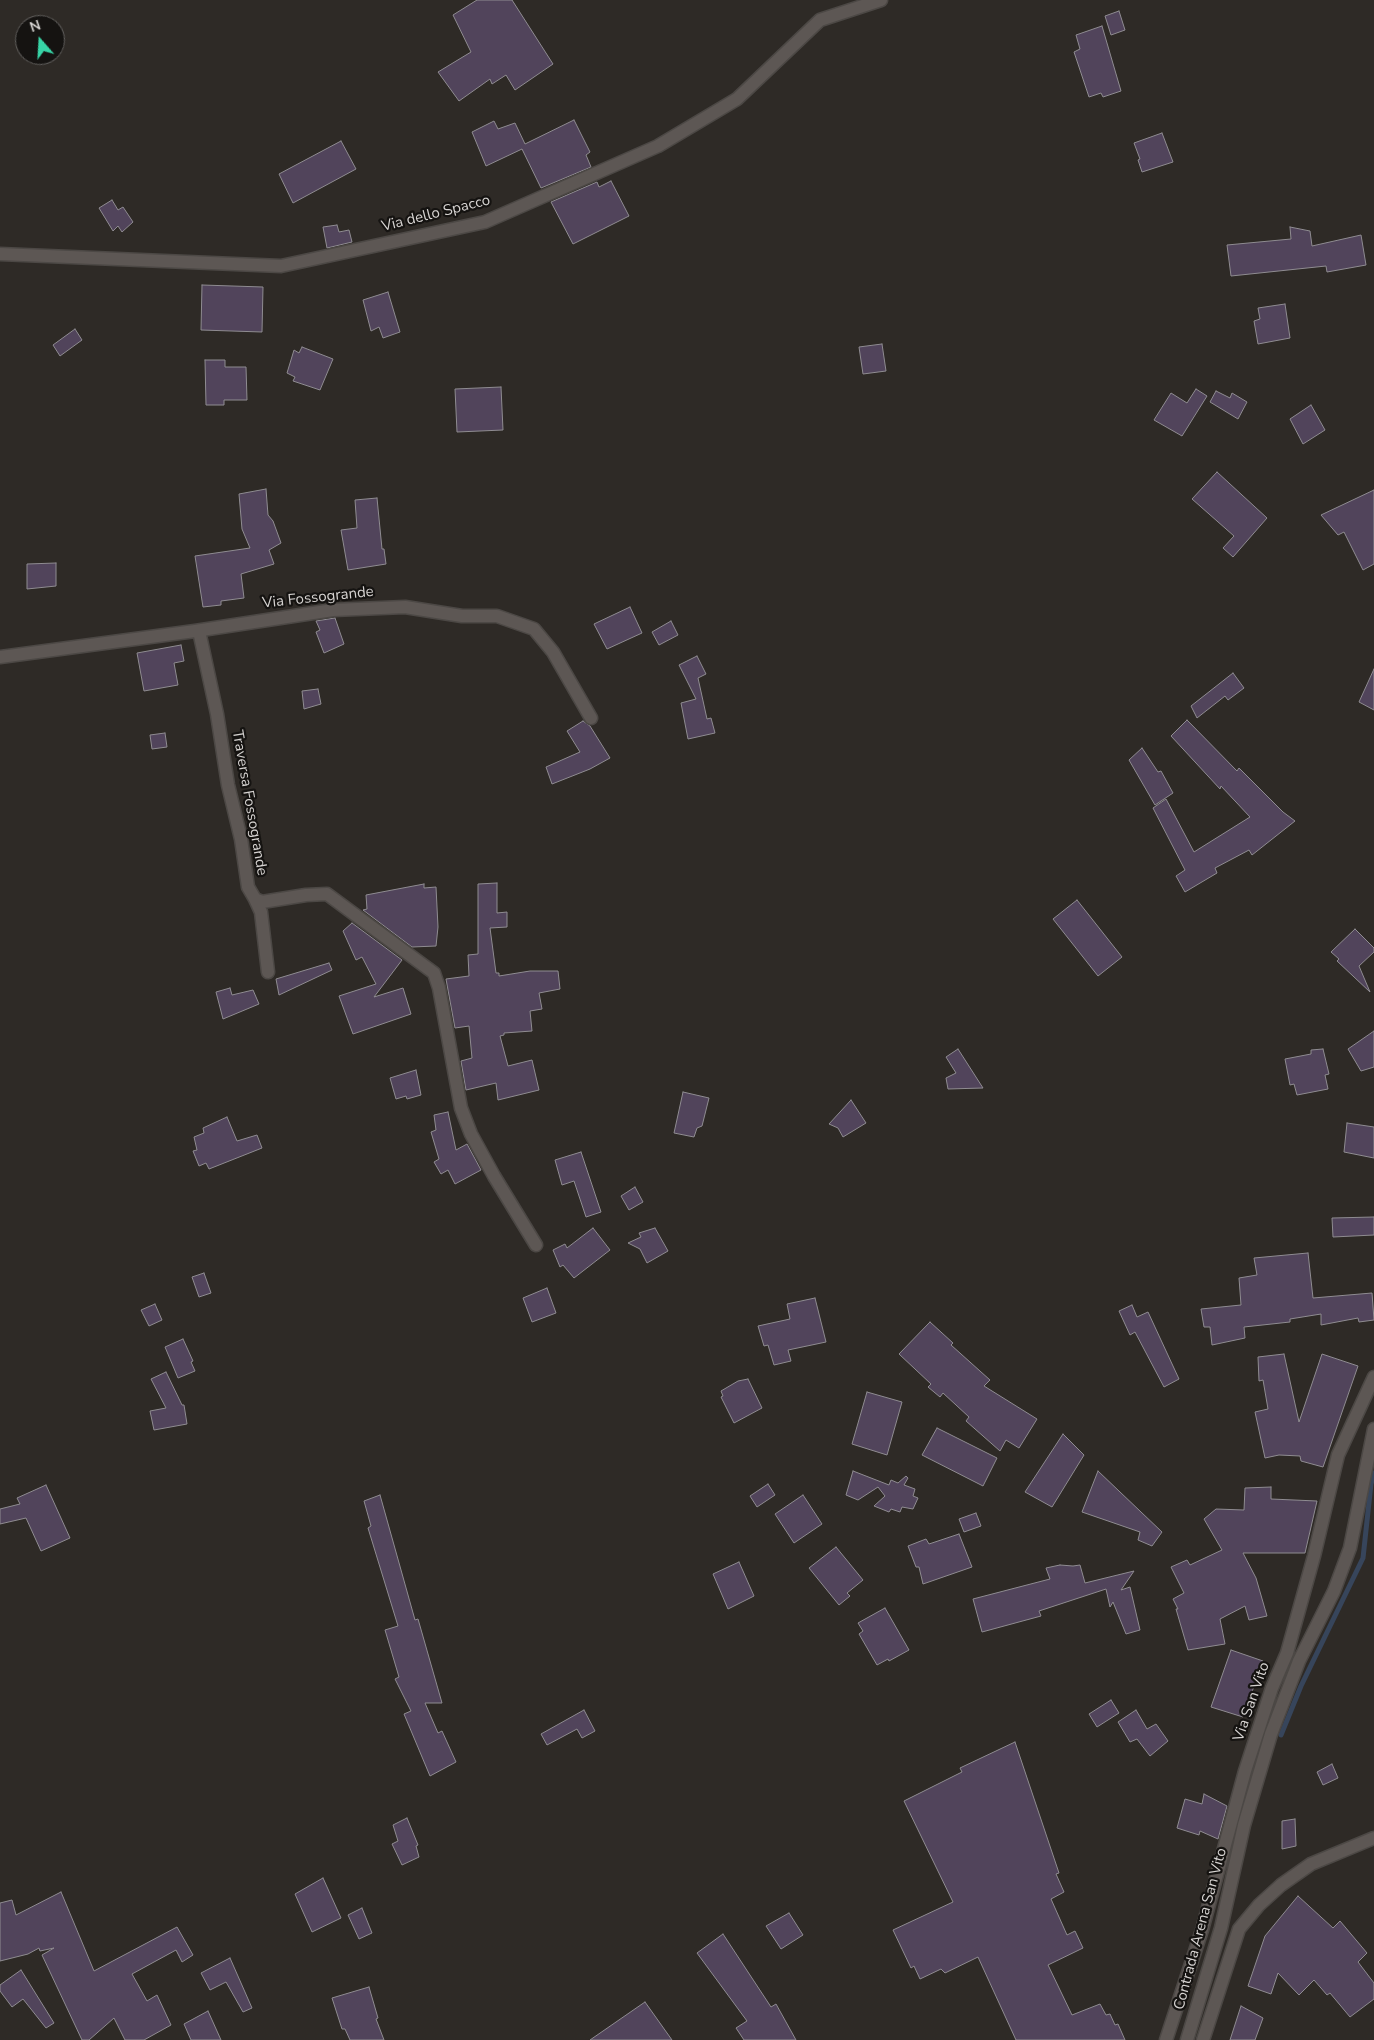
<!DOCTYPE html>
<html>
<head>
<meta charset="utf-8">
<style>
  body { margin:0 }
  #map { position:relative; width:1374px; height:2040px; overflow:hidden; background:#2e2a26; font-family:"Nunito Sans",sans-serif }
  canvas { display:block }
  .north { position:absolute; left:15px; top:15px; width:50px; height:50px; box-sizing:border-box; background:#151311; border:1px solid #62605e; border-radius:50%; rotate:341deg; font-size:14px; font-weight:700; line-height:20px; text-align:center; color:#d6d3d1 }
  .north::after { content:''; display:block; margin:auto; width:18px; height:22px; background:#37d4a6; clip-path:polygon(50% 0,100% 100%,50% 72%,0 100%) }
</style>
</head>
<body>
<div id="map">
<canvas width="1374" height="2040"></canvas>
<div class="north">N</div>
</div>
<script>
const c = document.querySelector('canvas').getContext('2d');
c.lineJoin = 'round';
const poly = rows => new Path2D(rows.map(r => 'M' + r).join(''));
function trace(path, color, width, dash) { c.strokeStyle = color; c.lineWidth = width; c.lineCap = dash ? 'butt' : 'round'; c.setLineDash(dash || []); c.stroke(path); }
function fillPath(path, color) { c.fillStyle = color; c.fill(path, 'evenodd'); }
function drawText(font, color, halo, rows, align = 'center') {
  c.font = font + ' "Nunito Sans",sans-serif'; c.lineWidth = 4.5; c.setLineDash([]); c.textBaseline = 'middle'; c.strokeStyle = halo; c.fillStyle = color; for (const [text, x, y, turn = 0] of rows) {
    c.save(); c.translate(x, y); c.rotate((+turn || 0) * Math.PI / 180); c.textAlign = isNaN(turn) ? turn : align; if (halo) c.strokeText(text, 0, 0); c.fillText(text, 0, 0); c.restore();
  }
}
const stream = poly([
  [1281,1735,1301,1686,1363,1558,1371,1484,1374,1473]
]);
const building = poly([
  [477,0,512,0,553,64,515,90,506,75,492,84,490,79,459,101,438,72,471,52,453,15,477,0],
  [1119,11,1125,30,1111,35,1105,16,1119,11],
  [1102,26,1121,91,1103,97,1101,93,1089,97,1074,52,1080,49,1076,35,1102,26],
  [574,120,590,152,586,155,591,167,541,188,522,149,486,166,472,132,494,121,498,129,515,123,525,144,574,120],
  [1162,133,1173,162,1142,172,1138,160,1140,159,1134,143,1162,133],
  [341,141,356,169,293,203,279,174,341,141],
  [611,181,629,216,573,244,551,202,597,182,599,187,611,181],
  [112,200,118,210,123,207,133,222,122,232,118,226,113,231,99,208,112,200],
  [337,225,339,232,349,230,352,242,327,248,323,227,337,225],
  [1290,227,1310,231,1312,246,1361,235,1366,265,1327,272,1326,266,1231,276,1227,245,1291,239,1290,227],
  [202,285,263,287,262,332,201,330,202,285],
  [388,292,400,332,383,338,379,327,371,331,363,300,388,292],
  [1285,304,1290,338,1258,344,1254,321,1260,319,1258,308,1285,304],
  [75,329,82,340,60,356,53,345,75,329],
  [882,344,886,371,863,374,859,347,882,344],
  [302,347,333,359,320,390,293,381,295,377,287,373,294,350,299,353,302,347],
  [205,360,225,360,225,367,246,367,247,400,224,400,224,405,206,405,205,360],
  [501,387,503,430,457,432,455,389,501,387],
  [1196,389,1207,396,1182,436,1154,420,1171,393,1187,403,1196,389],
  [1216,391,1230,398,1232,393,1247,402,1238,419,1210,402,1216,391],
  [1311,405,1325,430,1303,444,1290,419,1311,405],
  [1217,472,1267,518,1233,557,1223,548,1234,536,1192,499,1217,472],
  [266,489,268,515,273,521,281,543,269,550,274,564,241,574,244,598,221,601,221,605,203,607,195,556,250,548,242,529,239,494,266,489],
  [1374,490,1374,564,1363,570,1344,532,1338,535,1321,515,1374,490],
  [377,498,382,549,384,549,386,564,348,570,341,530,357,528,355,500,377,498],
  [56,563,56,586,27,589,27,564,56,563],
  [630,607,642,633,607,649,594,624,630,607],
  [335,618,344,644,324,653,316,632,320,630,316,621,335,618],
  [671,621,678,635,659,645,652,632,671,621],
  [181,645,184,661,174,663,178,685,144,691,137,653,181,645],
  [697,656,706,674,698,678,707,719,711,718,715,733,688,739,681,703,696,699,679,665,697,656],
  [1374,669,1374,710,1359,702,1374,669],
  [1233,673,1244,688,1228,700,1225,696,1197,718,1191,706,1233,673],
  [318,689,321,704,304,709,302,691,318,689],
  [1187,720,1237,771,1239,768,1283,812,1295,821,1252,855,1249,850,1215,868,1217,873,1185,892,1176,876,1185,870,1153,808,1166,799,1194,852,1250,817,1221,786,1220,789,1171,736,1187,720],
  [583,721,590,726,610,758,590,769,552,784,546,767,580,752,567,731,583,721],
  [165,733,167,747,152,749,150,735,165,733],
  [1142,748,1158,772,1161,771,1173,793,1155,805,1129,760,1142,748],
  [497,883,497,913,507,912,507,927,490,928,496,973,499,973,499,976,530,971,558,971,560,989,539,993,542,1009,530,1011,532,1031,504,1033,504,1035,500,1036,508,1066,532,1060,539,1090,498,1100,496,1083,466,1090,461,1061,472,1058,469,1026,455,1028,446,979,469,976,468,955,478,954,478,884,497,883],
  [424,884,424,888,436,887,438,927,436,946,412,947,363,910,367,909,366,895,424,884],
  [1077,900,1122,957,1098,976,1053,919,1077,900],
  [352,923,402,960,374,997,403,988,411,1014,353,1034,339,996,376,984,362,957,356,960,343,931,352,923],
  [1355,929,1374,948,1374,952,1359,966,1370,992,1337,961,1339,959,1331,952,1355,929],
  [329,963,332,970,279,995,276,979,329,963],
  [230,988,232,995,253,990,259,1004,223,1019,216,992,230,988],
  [1374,1031,1374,1067,1361,1071,1348,1049,1374,1031],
  [958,1049,983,1088,948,1089,946,1078,956,1073,946,1057,958,1049],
  [1323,1049,1329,1074,1325,1075,1328,1089,1297,1095,1294,1084,1290,1085,1285,1059,1311,1054,1311,1050,1323,1049],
  [416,1070,421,1095,407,1099,406,1096,396,1099,390,1078,416,1070],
  [683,1092,709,1098,702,1126,697,1128,694,1137,674,1133,683,1092],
  [851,1100,866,1123,843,1137,838,1128,829,1124,851,1100],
  [448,1112,456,1150,467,1144,481,1170,455,1184,448,1170,441,1174,434,1162,439,1159,431,1132,436,1130,434,1115,448,1112],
  [227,1117,237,1141,257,1135,262,1148,209,1169,206,1163,199,1166,193,1151,197,1150,194,1137,204,1133,203,1128,227,1117],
  [1347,1123,1374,1127,1374,1158,1344,1152,1347,1123],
  [581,1152,601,1212,586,1217,574,1181,562,1185,555,1160,581,1152],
  [635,1187,643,1202,629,1210,621,1196,635,1187],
  [1374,1217,1374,1235,1333,1237,1332,1218,1374,1217],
  [593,1228,610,1250,574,1278,563,1265,560,1267,553,1250,565,1244,567,1248,593,1228],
  [655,1228,668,1251,647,1263,640,1249,628,1243,641,1237,639,1233,655,1228],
  [1308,1253,1313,1298,1372,1293,1374,1320,1359,1322,1358,1318,1321,1325,1321,1314,1290,1319,1290,1322,1244,1327,1245,1338,1212,1345,1210,1327,1204,1327,1201,1309,1241,1305,1239,1278,1257,1275,1254,1258,1308,1253],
  [204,1273,211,1293,199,1297,192,1277,204,1273],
  [547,1288,556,1313,532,1322,523,1298,547,1288],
  [815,1298,826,1342,788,1350,791,1361,774,1365,768,1345,764,1346,758,1326,790,1319,787,1304,815,1298],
  [155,1304,162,1320,149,1326,141,1310,155,1304],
  [1132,1305,1137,1317,1148,1312,1179,1379,1164,1387,1135,1332,1130,1335,1119,1311,1132,1305],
  [930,1322,953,1343,951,1345,990,1380,984,1386,1037,1419,1019,1448,1006,1440,1000,1451,966,1421,969,1417,943,1393,940,1397,928,1387,931,1384,899,1354,930,1322],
  [183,1339,193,1361,191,1362,195,1371,178,1378,165,1347,183,1339],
  [1284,1354,1299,1422,1322,1354,1358,1366,1323,1467,1301,1461,1300,1456,1279,1455,1265,1458,1255,1412,1268,1409,1263,1380,1259,1381,1258,1357,1284,1354],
  [166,1372,182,1405,184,1405,187,1424,154,1430,150,1411,166,1408,151,1379,166,1372],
  [748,1379,762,1408,734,1423,721,1397,723,1396,721,1391,738,1381,748,1379],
  [867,1392,902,1402,887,1455,852,1444,867,1392],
  [937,1428,997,1458,983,1486,922,1455,937,1428],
  [1063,1434,1084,1455,1052,1507,1025,1492,1063,1434],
  [853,1471,889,1485,891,1480,898,1483,906,1476,908,1478,904,1485,915,1489,913,1496,918,1498,913,1509,902,1507,900,1512,891,1509,889,1512,874,1506,885,1496,878,1487,858,1500,846,1495,853,1471],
  [1098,1471,1162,1532,1152,1546,1138,1540,1140,1532,1082,1512,1098,1471],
  [768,1484,775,1495,757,1507,750,1496,768,1484],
  [46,1485,70,1538,41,1551,26,1518,0,1524,0,1509,20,1504,17,1498,46,1485],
  [1271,1487,1271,1499,1317,1501,1305,1553,1243,1553,1256,1578,1267,1616,1249,1620,1245,1606,1220,1619,1225,1644,1188,1650,1176,1609,1178,1609,1173,1599,1184,1593,1171,1567,1187,1560,1190,1565,1222,1550,1204,1519,1216,1509,1244,1510,1245,1488,1271,1487],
  [380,1495,415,1620,418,1619,442,1703,425,1703,438,1733,442,1731,456,1762,430,1776,404,1714,411,1711,395,1679,399,1677,385,1630,398,1626,368,1528,371,1526,364,1501,380,1495],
  [803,1495,822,1524,794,1543,775,1514,803,1495],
  [976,1513,981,1526,964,1532,959,1519,976,1513],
  [959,1534,972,1567,923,1584,919,1567,916,1567,908,1546,926,1539,929,1544,959,1534],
  [836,1547,863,1580,847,1593,850,1596,839,1605,809,1568,836,1547],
  [739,1562,754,1596,728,1609,713,1574,739,1562],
  [1060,1565,1073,1566,1080,1565,1085,1583,1134,1571,1121,1590,1130,1587,1140,1630,1126,1634,1113,1602,1110,1607,1106,1589,1039,1611,1041,1616,982,1632,973,1599,1050,1579,1046,1568,1060,1565],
  [885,1608,909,1650,889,1661,888,1659,877,1665,859,1634,863,1631,858,1623,885,1608],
  [1231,1650,1263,1661,1243,1717,1211,1707,1231,1650],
  [1111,1700,1119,1713,1097,1727,1089,1714,1111,1700],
  [584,1710,595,1731,582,1738,577,1729,547,1745,541,1734,584,1710],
  [1136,1710,1147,1729,1156,1724,1168,1741,1150,1756,1137,1739,1130,1742,1118,1722,1136,1710],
  [1015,1742,1059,1873,1056,1874,1064,1892,1051,1899,1067,1935,1075,1931,1083,1948,1048,1965,1072,2015,1100,2004,1106,2015,1110,2014,1115,2025,1118,2024,1125,2040,1016,2040,978,1957,945,1973,941,1969,920,1979,914,1966,911,1968,893,1930,953,1902,904,1801,962,1772,960,1768,1015,1742],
  [1332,1764,1338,1778,1323,1785,1317,1772,1332,1764],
  [1204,1794,1227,1806,1218,1839,1200,1831,1199,1835,1177,1828,1185,1799,1202,1804,1204,1794],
  [407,1818,418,1845,416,1846,419,1857,402,1865,392,1844,398,1841,393,1825,407,1818],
  [1295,1819,1296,1846,1282,1849,1282,1821,1295,1819],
  [323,1878,341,1918,312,1932,295,1894,323,1878],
  [61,1892,94,1971,177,1927,193,1955,182,1962,176,1950,132,1974,147,2001,157,1995,171,2025,144,2040,125,2040,114,2018,89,2040,82,2040,42,1955,54,1948,40,1951,39,1948,28,1954,0,1961,0,1903,12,1900,16,1915,61,1892],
  [1298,1896,1333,1928,1340,1921,1367,1953,1358,1962,1374,1983,1374,1999,1350,2017,1330,1993,1327,1995,1314,1980,1299,1995,1278,1973,1271,1994,1248,1986,1265,1936,1298,1896],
  [362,1908,372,1933,359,1939,348,1915,362,1908],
  [789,1913,803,1935,781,1949,766,1926,789,1913],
  [723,1934,771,2007,776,2004,796,2040,744,2040,736,2028,747,2021,697,1953,723,1934],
  [230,1958,252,2008,243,2012,226,1982,210,1990,201,1973,230,1958],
  [21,1970,54,2023,46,2028,23,1999,12,2007,0,1991,0,1985,21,1970],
  [369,1987,378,2018,376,2019,384,2040,350,2040,345,2029,342,2029,332,1998,369,1987],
  [645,2002,672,2040,590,2040,645,2002],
  [1241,2006,1263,2018,1255,2040,1230,2040,1241,2006],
  [208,2011,221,2040,191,2040,184,2024,208,2011]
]);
const minor = poly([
  [0,254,281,266,485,222,658,146,737,99,820,20,881,0],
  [199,631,217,714,228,785,241,839,248,887,255,899,262,902,306,895,327,894,434,973,439,988,461,1108,471,1134,494,1176,536,1245],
  [0,657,195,631,333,610,405,607,462,616,497,616,534,629,553,652,591,718],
  [255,899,261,912,268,972],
  [1203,2040,1239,1929,1259,1905,1281,1885,1311,1864,1374,1838]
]);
const tertiary = poly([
  [1166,2040,1202,1930,1245,1771,1272,1688,1287,1653,1314,1556,1338,1455,1374,1377],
  [1187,2040,1221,1928,1244,1825,1271,1734,1299,1661,1334,1591,1350,1548,1374,1429]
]);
const streetNames = [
  ["Via dello Spacco",436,214,-14],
  ["Via Fossogrande",318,598,-6],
  ["Traversa Fossogrande",249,803,80],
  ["Via San Vito",1252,1702,-71],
  ["Contrada Arena San Vito",1201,1929,-75]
];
trace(stream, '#37455b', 5);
fillPath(building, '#51445b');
trace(building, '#8f8c91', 1);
trace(minor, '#4c4845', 15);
trace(tertiary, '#4c4845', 15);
trace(minor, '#5d5754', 12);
trace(tertiary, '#5d5754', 12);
drawText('15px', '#d6d3d1', '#151311', streetNames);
</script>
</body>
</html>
